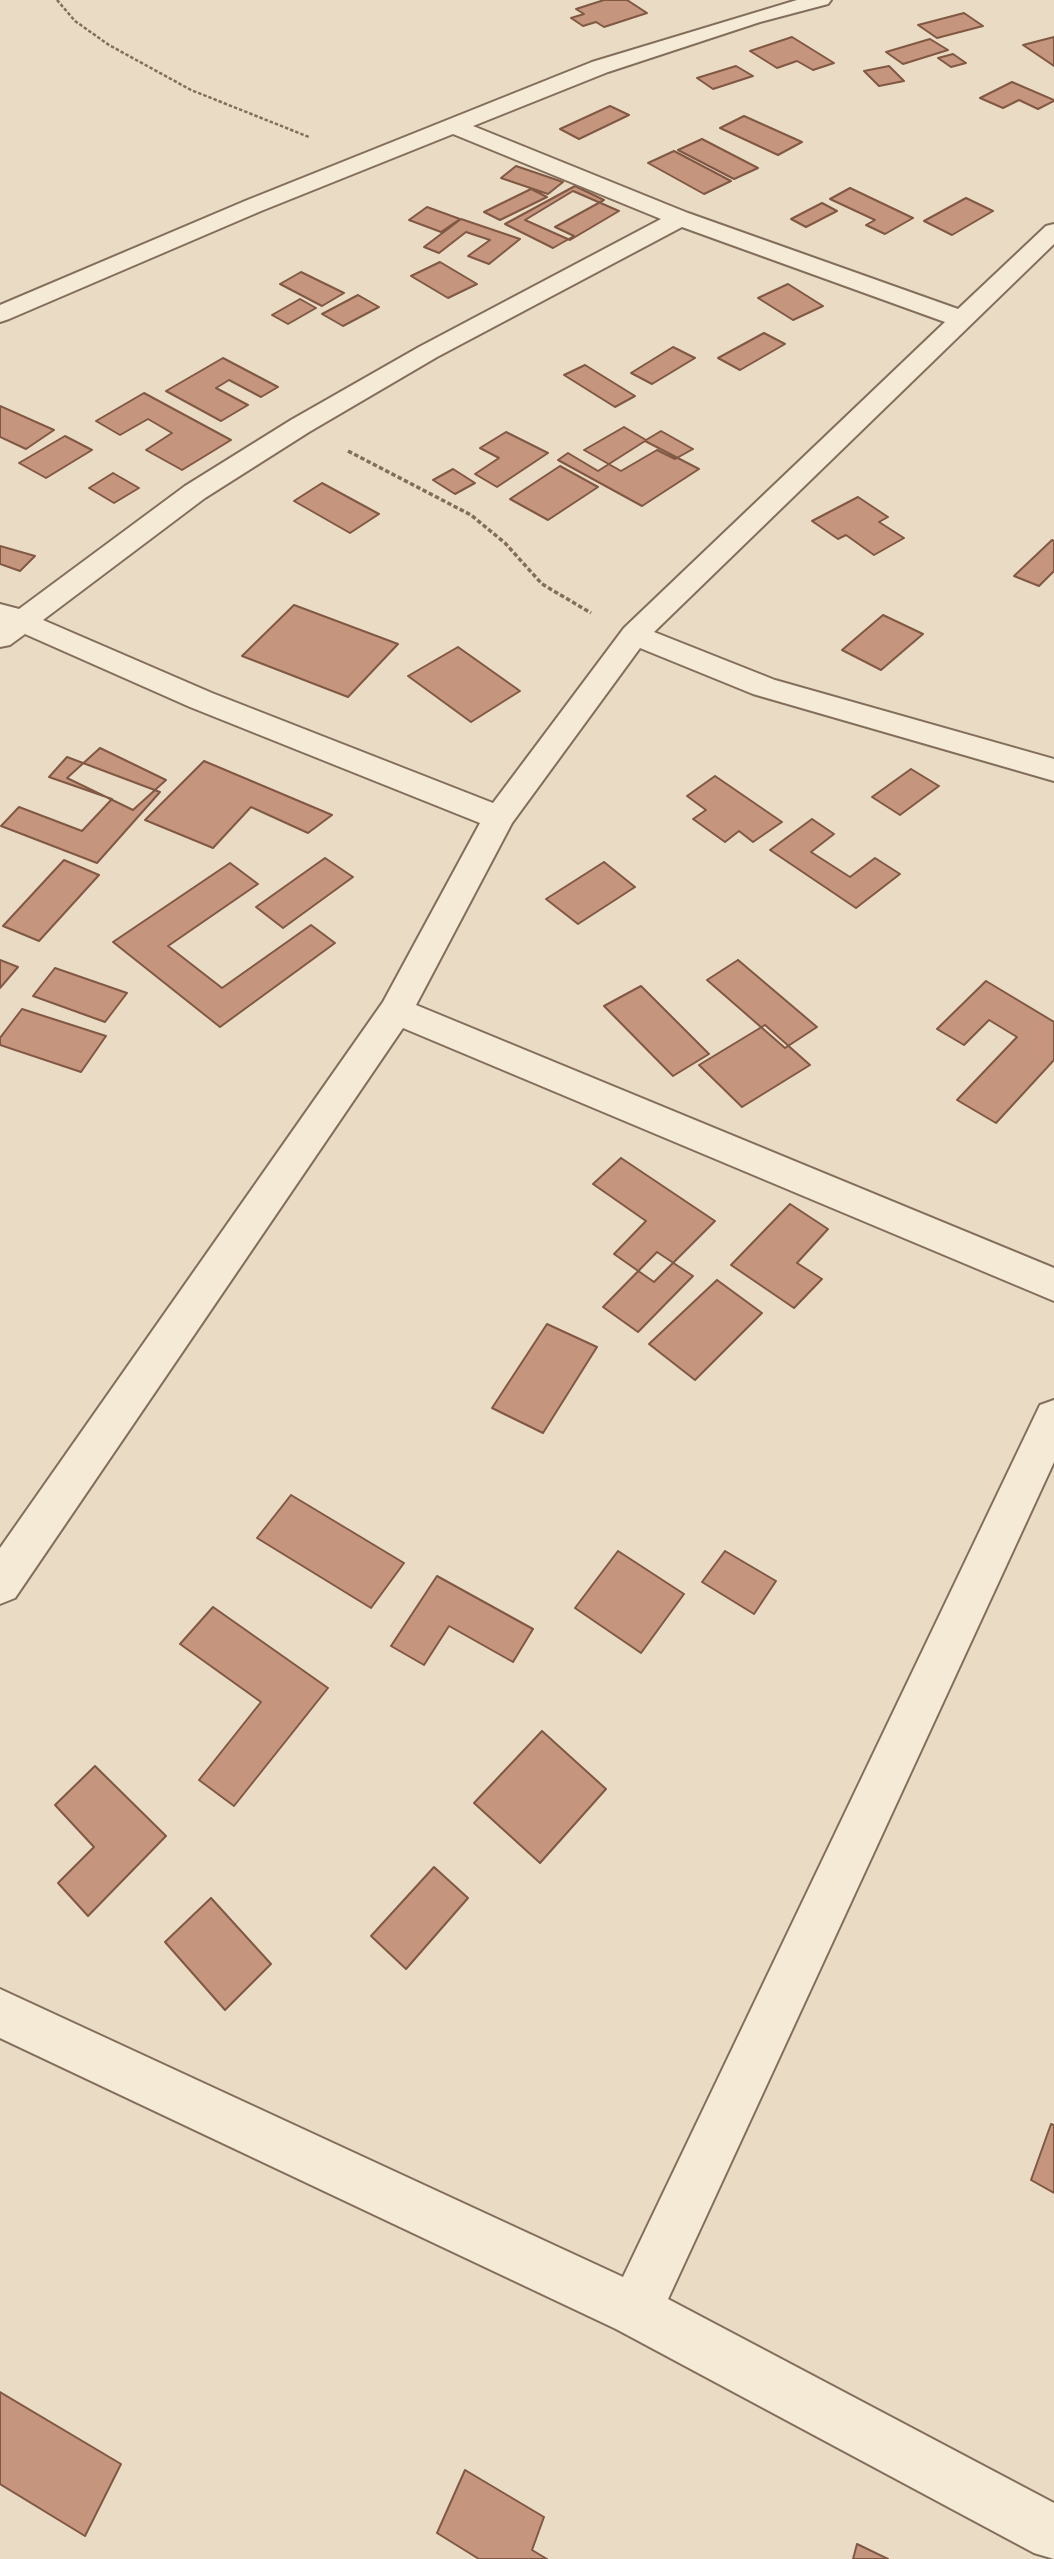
<!DOCTYPE html>
<html>
<head>
<meta charset="utf-8">
<style>
  body { margin:0 }
  canvas { display:block; background:#eadcc4 }
</style>
</head>
<body>
<canvas width="1054" height="2559"></canvas>
<script>
const c = document.querySelector('canvas').getContext('2d');
c.lineJoin = 'round';
function fillPath(path, color) { c.fillStyle = color; c.fill(path, 'evenodd'); }
const poly = rows => new Path2D(rows.map(r => 'M' + r).join(''));
function trace(path, color, width, dash) { c.strokeStyle = color; c.lineWidth = width; c.lineCap = dash ? 'butt' : 'round'; c.setLineDash(dash || []); c.stroke(path); }
const building = poly([
  [604,0,627,0,647,13,604,27,596,22,583,26,571,18,584,14,576,9,604,0],
  [964,13,983,26,937,38,918,25,964,13],
  [792,37,834,63,813,70,797,61,777,68,750,51,792,37],
  [1054,37,1054,66,1023,45,1054,37],
  [930,39,948,50,903,64,886,52,930,39],
  [953,54,966,63,951,67,938,58,953,54],
  [736,66,753,76,713,89,697,78,736,66],
  [889,66,904,81,879,86,864,71,889,66],
  [1012,82,1054,100,1054,101,1038,109,1019,100,1003,108,980,98,1012,82],
  [610,106,629,115,579,139,560,129,610,106],
  [744,116,802,142,778,155,720,128,744,116],
  [702,139,758,168,734,179,678,150,702,139],
  [674,151,731,181,704,194,648,163,674,151],
  [516,166,563,182,548,194,501,178,516,166],
  [575,186,604,200,555,227,574,236,553,248,505,224,575,186],
  [850,188,913,218,885,234,866,225,875,220,830,199,850,188],
  [531,189,547,197,500,220,484,212,531,189],
  [573,191,619,211,570,240,525,220,573,191],
  [966,198,993,211,952,235,924,221,966,198],
  [822,203,837,211,806,227,791,219,822,203],
  [427,207,460,219,441,232,409,220,427,207],
  [461,219,520,239,489,264,468,256,490,240,466,232,439,253,424,247,461,219],
  [440,262,477,284,448,298,411,276,440,262],
  [301,272,344,293,322,306,280,284,301,272],
  [788,284,823,306,793,320,758,298,788,284],
  [358,295,379,307,343,326,322,314,358,295],
  [300,299,316,308,288,324,272,315,300,299],
  [764,333,785,344,740,370,718,358,764,333],
  [673,347,695,358,652,384,631,373,673,347],
  [223,358,278,387,261,397,229,380,216,388,248,405,221,421,166,391,223,358],
  [585,365,635,396,615,407,564,375,585,365],
  [144,393,231,440,182,470,146,450,172,433,148,419,120,435,96,421,144,393],
  [0,406,54,430,26,449,0,437,0,406],
  [624,427,646,440,661,431,693,449,675,459,657,450,621,471,584,450,624,427],
  [506,432,548,453,497,487,475,474,499,458,480,448,506,432],
  [65,436,92,450,46,478,19,463,65,436],
  [645,441,699,469,642,506,558,460,568,453,598,471,645,441],
  [560,466,598,487,548,520,510,499,560,466],
  [453,469,475,483,455,494,433,480,453,469],
  [113,473,139,488,114,503,89,488,113,473],
  [322,483,379,514,350,533,294,501,322,483],
  [858,497,888,517,879,522,904,538,874,555,846,535,838,539,812,521,858,497],
  [1052,540,1054,541,1054,571,1039,586,1014,576,1052,540],
  [0,546,35,556,20,571,0,564,0,546],
  [294,605,398,644,348,697,242,656,294,605],
  [883,615,923,634,881,670,842,650,883,615],
  [458,647,520,691,471,722,408,676,458,647],
  [100,748,166,780,133,810,67,778,100,748],
  [67,757,160,792,97,863,1,826,19,807,82,831,112,799,49,777,67,757],
  [204,761,332,815,308,833,251,807,213,848,145,820,204,761],
  [911,769,939,786,900,815,872,797,911,769],
  [715,776,782,822,753,842,739,831,725,842,693,819,706,810,687,796,715,776],
  [812,819,834,834,811,852,850,877,875,858,900,874,856,908,770,850,812,819],
  [325,858,353,877,283,928,256,907,325,858],
  [64,860,99,875,39,941,3,926,64,860],
  [604,862,635,887,578,924,546,899,604,862],
  [230,863,258,884,168,946,222,988,311,925,335,943,220,1027,113,942,230,863],
  [0,960,18,967,0,988,0,960],
  [738,960,817,1027,785,1048,707,980,738,960],
  [55,968,127,993,105,1022,33,996,55,968],
  [986,981,1054,1022,1054,1060,996,1123,957,1100,1017,1037,989,1020,964,1045,937,1029,986,981],
  [641,986,709,1054,673,1076,604,1006,641,986],
  [22,1009,106,1036,81,1072,0,1045,0,1038,22,1009],
  [765,1025,810,1065,742,1107,699,1065,765,1025],
  [621,1158,715,1221,654,1282,614,1254,646,1221,593,1184,621,1158],
  [790,1204,828,1229,797,1263,822,1279,794,1308,731,1265,790,1204],
  [657,1252,693,1276,638,1332,603,1307,657,1252],
  [717,1280,762,1313,695,1380,649,1344,717,1280],
  [547,1324,597,1347,543,1433,492,1408,547,1324],
  [291,1495,404,1563,371,1608,257,1538,291,1495],
  [618,1551,684,1594,641,1653,575,1608,618,1551],
  [725,1551,776,1581,754,1614,702,1582,725,1551],
  [437,1576,533,1629,513,1662,449,1626,424,1665,391,1646,437,1576],
  [213,1607,328,1688,234,1806,199,1780,261,1702,180,1644,213,1607],
  [542,1731,606,1789,540,1863,474,1803,542,1731],
  [95,1766,166,1836,88,1916,58,1883,94,1847,55,1805,95,1766],
  [434,1867,468,1898,406,1969,371,1936,434,1867],
  [211,1898,271,1964,225,2010,165,1942,211,1898],
  [1051,2124,1054,2125,1054,2193,1031,2180,1051,2124],
  [0,2392,121,2464,85,2536,0,2484,0,2392],
  [465,2470,544,2517,532,2550,547,2559,479,2559,437,2533,465,2470],
  [857,2544,888,2559,853,2559,857,2544]
]);
const pathFar1 = poly([
  [57,0,75,21,109,45,191,90,309,137]
]);
const path = poly([
  [348,451,471,515,505,543,542,584,591,613]
]);
const minor = poly([
  [797,0,831,0,828,4,760,22,608,72,473,126,688,213,958,309,1046,226,1054,224,1054,244,654,632,775,680,1054,759,1054,781,753,694,640,648,512,823,416,1005,1054,1268,1054,1301,403,1028,15,1598,0,1604,0,1548,383,1002,480,823,190,707,25,634,10,645,0,647,0,604,19,609,185,486,291,420,419,347,661,219,453,134,261,211,9,319,0,322,0,305,245,201,592,62,797,0],
  [682,227,945,322,624,628,493,803,212,693,43,620,205,498,309,432,437,357,682,227],
  [1054,1400,1054,1462,668,2299,1054,2503,1054,2559,1034,2553,616,2329,0,2038,0,1989,623,2277,1040,1405,1054,1400]
]);
fillPath(building, '#c5967d');
trace(building, '#805844', 2);
trace(minor, '#836e5c', 4);
trace(pathFar1, '#836e5c', 2.5, [3.5, 2]);
trace(path, '#836e5c', 3.5, [4.5, 2.5]);
fillPath(minor, '#f5ead6');
</script>
</body>
</html>
